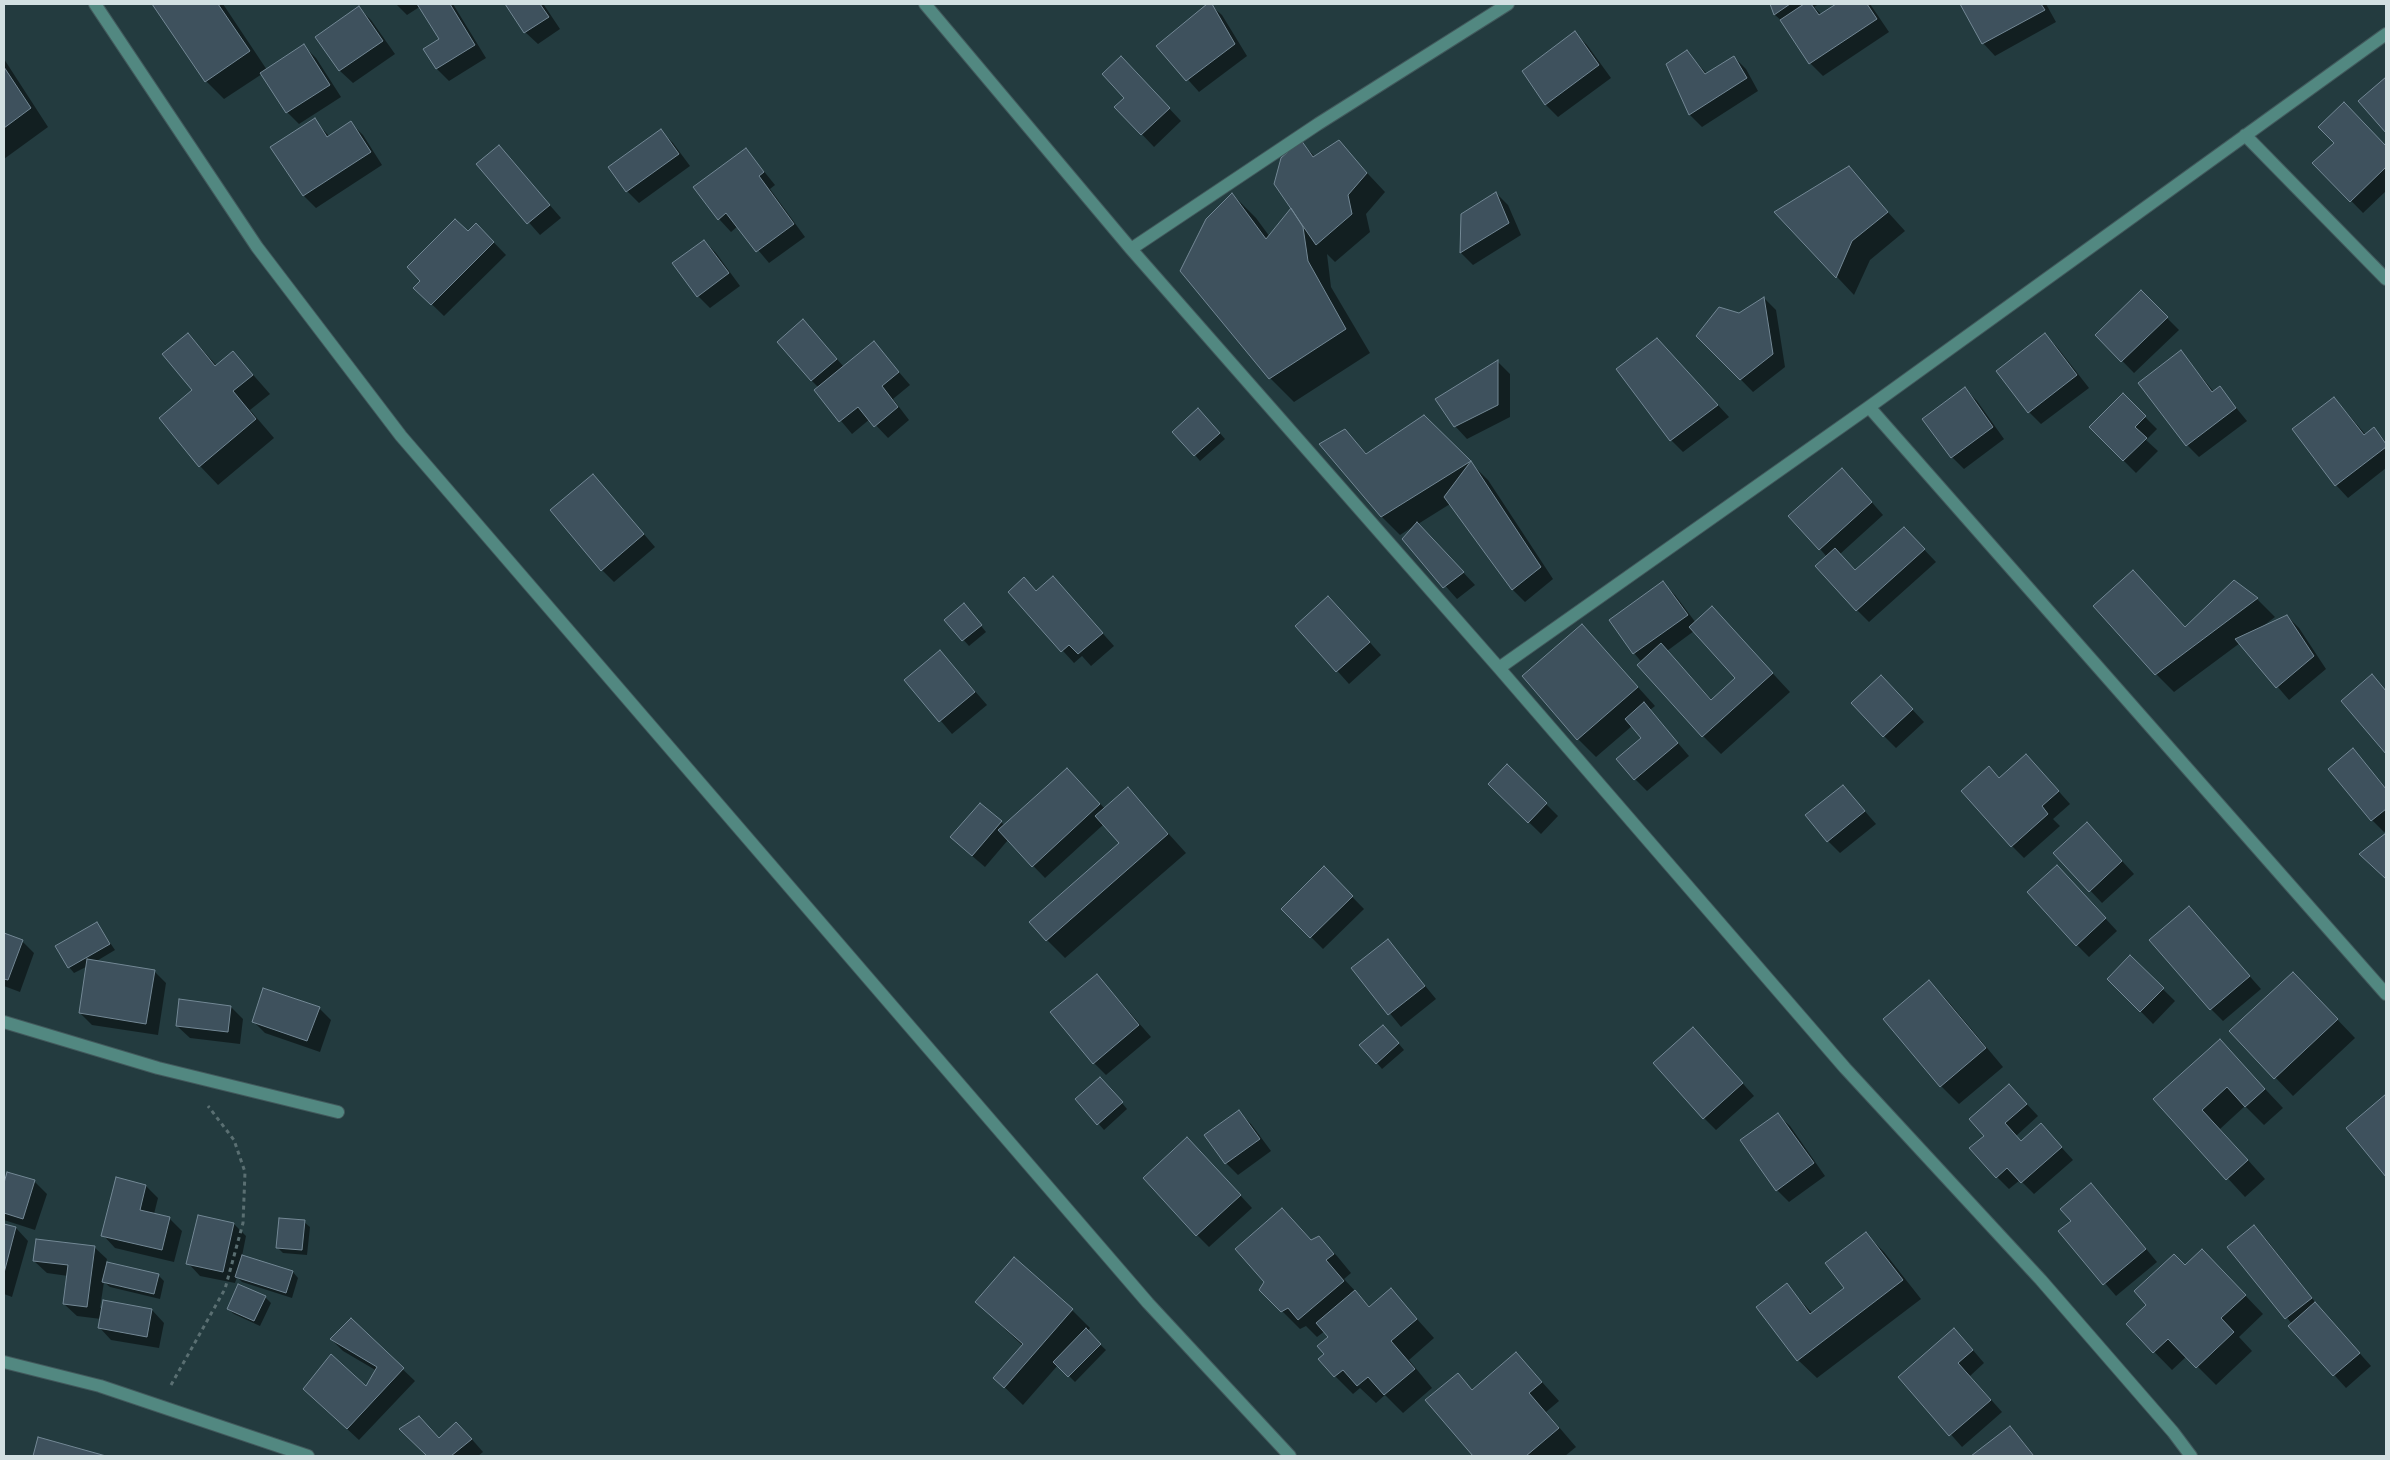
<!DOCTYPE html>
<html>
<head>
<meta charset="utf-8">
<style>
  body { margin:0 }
  #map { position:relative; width:2390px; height:1460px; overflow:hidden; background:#233b3f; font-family:"Work Sans",sans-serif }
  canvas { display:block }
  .frame { position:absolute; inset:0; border:5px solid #d2e0e2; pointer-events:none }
</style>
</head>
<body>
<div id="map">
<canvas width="2390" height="1460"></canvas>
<div class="frame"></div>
</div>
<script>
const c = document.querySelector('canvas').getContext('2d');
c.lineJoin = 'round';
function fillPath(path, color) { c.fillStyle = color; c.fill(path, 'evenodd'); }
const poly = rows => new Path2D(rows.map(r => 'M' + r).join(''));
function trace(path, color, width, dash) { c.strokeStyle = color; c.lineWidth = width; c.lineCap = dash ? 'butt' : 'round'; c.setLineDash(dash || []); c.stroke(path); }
const shadow = poly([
  [154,4,223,4,267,70,304,46,316,58,341,97,299,124,287,112,262,74,224,99,206,81],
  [396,4,453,4,486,58,449,81,437,69,441,40,421,6,407,15],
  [506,4,546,4,544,5,560,29,538,44,525,32],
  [1209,4,1222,15,1247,56,1199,92,1158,46],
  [1771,4,1819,4,1814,7,1822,15,1838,4,1870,4,1889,32,1823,76,1810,63,1783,22,1775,15],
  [1962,4,2046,4,2056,22,1995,56,1983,43],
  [359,8,371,20,395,54,353,83,340,71,317,37],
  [1575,33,1587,45,1611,78,1558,117,1546,105,1524,71],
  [1687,52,1707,74,1734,57,1746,69,1758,91,1702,127,1690,115,1667,65],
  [4,59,48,127,4,159],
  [1133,70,1181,121,1154,147,1116,107,1126,98],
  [2386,78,2386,131,2360,101],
  [2344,104,2386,148,2386,191,2363,213,2314,163,2335,143],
  [314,120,329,136,351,123,363,135,382,165,316,208,304,196,272,148],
  [661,131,673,143,690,166,639,203,627,191],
  [1301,142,1315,157,1338,142,1385,192,1366,214,1370,232,1335,262,1327,254,1331,287,1370,353,1294,402,1270,378,1232,194,1256,218,1270,237,1293,209],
  [499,147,561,218,540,235,478,165],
  [746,149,775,185,770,189,805,237,769,263,738,226,731,232,719,219,695,188],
  [1848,168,1905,231,1870,260,1854,295,1776,212],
  [1496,193,1508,205,1521,235,1473,265,1461,253,1462,215],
  [476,224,506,255,444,316,415,288],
  [704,241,716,253,740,286,710,308,698,296],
  [2141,292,2179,330,2134,373,2097,335],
  [1764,298,1776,310,1785,367,1753,392,1698,336,1739,314],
  [803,321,844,367,874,343,910,385,893,399,909,420,888,438,870,419,852,434,815,390,819,388,811,380],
  [188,334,217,366,233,352,270,394,250,410,274,438,218,485,200,466,160,418,194,390],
  [2045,335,2057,347,2089,388,2041,424,2029,412],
  [1669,352,1729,417,1683,452,1671,440],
  [2181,352,2214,392,2220,388,2247,421,2199,457,2187,445,2140,383],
  [1498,362,1510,374,1510,417,1467,439,1455,426],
  [1965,389,1977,401,2004,439,1964,469,1952,457],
  [2123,395,2157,429,2146,440,2158,451,2136,473,2090,427],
  [2334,398,2366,435,2374,429,2386,442,2386,468,2348,498,2336,485],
  [1204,415,1225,439,1200,461,1195,455],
  [1424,417,1488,480,1553,579,1525,602,1513,590,1450,504,1418,524,1475,585,1457,599,1404,539,1414,526,1400,535,1382,517,1321,444,1345,431,1367,454],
  [593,475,655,547,614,582,602,570],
  [1854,482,1883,515,1840,554,1856,571,1916,541,1936,562,1869,622,1857,610,1827,557,1820,549],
  [1024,578,1037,592,1053,578,1114,646,1091,666,1082,656,1074,663,1009,592],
  [2234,582,2257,599,2275,617,2263,626,2287,616,2299,628,2326,669,2289,700,2240,643,2174,692,2156,674,2151,590,2186,628],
  [1663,583,1675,595,1696,623,1712,608,1790,692,1721,754,1703,736,1634,653,1611,620],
  [1694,631,1737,678,1712,700,1667,651],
  [1341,610,1381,655,1349,684,1297,626],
  [969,611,986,632,969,646,946,620],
  [1582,625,1655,706,1650,710,1689,756,1647,791,1635,779,1642,738,1632,726,1596,757,1578,739],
  [940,651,987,705,952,734,906,680],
  [2372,676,2386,691,2386,752,2343,701],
  [1893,689,1924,722,1896,748,1884,736],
  [2353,750,2386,788,2386,831,2384,832,2372,820],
  [1507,765,1558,816,1541,834,1490,784],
  [1989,768,2000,779,2038,768,2070,804,2053,819,2060,826,2024,858,2012,846],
  [1079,781,1105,809,1128,789,1186,853,1065,958,1047,940,1121,843,1104,824,1045,878,1008,840,985,867,964,849,1001,822,1005,826],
  [1843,786,1876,824,1840,853,1828,841],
  [2099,836,2134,874,2102,903,2055,853],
  [1324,868,1364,909,1323,949,1283,909],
  [2069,879,2117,931,2089,957,2077,945],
  [2189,908,2261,989,2223,1021,2211,1009],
  [97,924,115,950,95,962,154,971,166,983,158,1035,92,1025,80,1013,88,966,74,973,69,967],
  [4,934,22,941,34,953,20,992,4,986],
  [1388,941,1436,999,1401,1027,1353,968],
  [2130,957,2175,1001,2153,1024,2109,979],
  [1097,975,1151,1037,1106,1075,1094,1063],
  [1929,982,1947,1000,2003,1067,1959,1104,1941,1086],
  [2311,992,2355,1038,2293,1096,2231,1031],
  [231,1007,243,1019,240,1044,190,1038,177,1026],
  [319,1008,331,1020,320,1052,265,1033,253,1021],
  [1693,1028,1754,1096,1716,1130,1704,1118],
  [1389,1032,1404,1050,1382,1069,1377,1063],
  [2219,1040,2283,1108,2264,1125,2245,1106,2220,1129,2265,1179,2245,1197,2155,1099],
  [1106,1084,1127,1109,1104,1130,1077,1099],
  [2009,1085,2038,1116,2016,1136,2022,1142,2041,1125,2073,1160,2034,1194,2020,1180,2009,1189,1997,1177],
  [2386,1096,2386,1175,2348,1128],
  [1239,1112,1251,1124,1271,1151,1238,1175,1226,1163],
  [1777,1114,1790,1126,1825,1176,1789,1202,1777,1190],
  [1199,1151,1252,1208,1209,1247,1197,1235],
  [34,1181,47,1194,35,1230,4,1220,4,1184],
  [146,1186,158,1198,154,1214,169,1218,182,1231,174,1262,115,1248,103,1235],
  [2103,1197,2157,1262,2116,1296,2060,1231],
  [1282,1209,1312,1241,1319,1238,1337,1256,1351,1273,1344,1279,1370,1307,1391,1290,1434,1338,1409,1360,1432,1388,1403,1413,1385,1395,1376,1403,1360,1388,1353,1394,1335,1376,1326,1354,1330,1337,1325,1331,1317,1337,1306,1326,1300,1329,1261,1290,1266,1282],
  [199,1216,234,1224,246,1236,242,1256,293,1272,298,1278,292,1298,242,1282,237,1277,235,1283,200,1276,188,1263],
  [304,1222,310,1227,307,1255,283,1253,277,1247],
  [4,1225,16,1228,28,1241,12,1297,4,1294],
  [2254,1227,2266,1239,2322,1311,2371,1366,2346,1388,2290,1326,2292,1324,2229,1247],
  [1865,1233,1884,1252,1921,1299,1817,1378,1798,1360,1757,1307,1786,1285,1813,1314,1846,1288],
  [94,1247,107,1259,106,1263,158,1275,164,1281,160,1299,110,1287,104,1282,100,1308,152,1310,164,1323,159,1348,111,1340,99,1327,101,1319,77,1316,64,1304,68,1276,47,1273,34,1261],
  [2185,1267,2220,1269,2263,1314,2239,1337,2252,1351,2216,1385,2187,1356,2172,1370,2127,1324],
  [265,1297,271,1303,260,1326,234,1314,228,1309],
  [976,1302,1072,1310,1090,1328,1087,1332,1106,1350,1075,1382,1058,1365,1023,1405,995,1378,1023,1346],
  [351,1320,415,1381,359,1440,304,1389,366,1388,377,1371,343,1351,331,1339],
  [1966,1342,1984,1363,1970,1376,2002,1412,1962,1447,1900,1377],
  [1516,1353,1559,1401,1546,1412,1576,1447,1565,1456,1475,1456,1427,1401,1457,1375,1473,1390],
  [2010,1427,2035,1456,1973,1456],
  [401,1429,440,1439,469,1436,483,1452,478,1456,428,1456],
  [39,1439,101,1456,34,1456]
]);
const building = poly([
  [152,4,218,4,250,51,205,82,152,4],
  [417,4,450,4,475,45,436,69,423,49,439,39,417,4],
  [505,4,540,4,549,17,524,33,505,4],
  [1207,4,1212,4,1235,44,1186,81,1156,46,1207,4],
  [1770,4,1790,4,1774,15,1770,4],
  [1804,4,1811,4,1819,15,1836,4,1867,4,1877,19,1809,64,1780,20,1804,4],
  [1960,4,2041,4,2045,10,1982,44,1960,4],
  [359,6,383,41,339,71,315,37,359,6],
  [1575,31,1599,65,1545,105,1522,71,1575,31],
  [304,44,330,85,286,113,260,73,304,44],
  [1687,50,1705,74,1734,56,1747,78,1689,115,1666,64,1687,50],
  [1121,56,1170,108,1141,135,1114,107,1124,98,1102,74,1121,56],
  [4,67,31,108,4,128,4,67],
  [2386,77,2386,133,2358,101,2386,77],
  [2344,102,2386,146,2386,167,2350,202,2312,163,2334,143,2318,127,2344,102],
  [315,118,327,137,351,121,371,152,303,196,270,147,315,118],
  [661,129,679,154,626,192,608,167,661,129],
  [1301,140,1313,157,1339,140,1367,173,1348,195,1352,214,1316,245,1274,184,1281,158,1301,140],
  [499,145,550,205,527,224,476,164,499,145],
  [746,148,764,172,759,176,794,224,756,252,726,213,718,220,693,187,746,148],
  [1849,166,1888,212,1852,241,1836,278,1774,212,1849,166],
  [1496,192,1509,223,1460,253,1461,214,1496,192],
  [1232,193,1266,239,1291,208,1303,227,1308,261,1346,329,1269,379,1180,271,1206,219,1232,193],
  [455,219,468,231,476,223,494,242,431,305,413,288,420,281,407,267,455,219],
  [704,240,729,273,697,297,672,263,704,240],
  [2141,290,2168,317,2121,362,2095,335,2141,290],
  [1764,297,1773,354,1740,380,1696,336,1719,307,1739,313,1764,297],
  [803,319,837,359,811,381,777,342,803,319],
  [188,333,215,366,233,351,253,375,233,391,256,419,199,467,159,418,192,390,162,354,188,333],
  [2045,333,2077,375,2028,413,1996,371,2045,333],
  [1657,338,1718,405,1670,441,1616,369,1657,338],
  [874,341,899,372,882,386,898,407,874,427,858,407,839,422,814,390,874,341],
  [2181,350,2212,392,2220,386,2236,408,2186,446,2138,383,2181,350],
  [1498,360,1498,405,1454,427,1435,399,1498,360],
  [1965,387,1993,427,1951,458,1922,419,1965,387],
  [2123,393,2146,416,2135,427,2147,438,2123,461,2089,427,2123,393],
  [2334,397,2364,435,2374,427,2386,444,2386,447,2335,486,2292,429,2334,397],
  [1198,408,1220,433,1194,456,1172,432,1198,408],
  [1424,415,1471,461,1381,517,1319,444,1345,429,1366,454,1424,415],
  [1471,461,1541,567,1512,590,1444,497,1471,461],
  [1842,468,1872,502,1819,550,1788,516,1842,468],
  [593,474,644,534,601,571,550,510,593,474],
  [1417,522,1464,572,1443,588,1402,539,1417,522],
  [1904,527,1925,549,1856,611,1815,566,1835,548,1855,570,1904,527],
  [2133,570,2185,627,2234,580,2258,598,2155,675,2093,606,2133,570],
  [1053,576,1103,633,1078,654,1069,645,1061,652,1008,592,1024,577,1036,591,1053,576],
  [1663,581,1688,615,1633,654,1609,620,1663,581],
  [1328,596,1370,642,1336,672,1295,626,1328,596],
  [964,603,982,625,962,641,944,620,964,603],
  [1712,606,1773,673,1702,737,1637,665,1661,643,1711,700,1735,678,1689,627,1712,606],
  [2287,615,2314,656,2276,688,2235,639,2287,615],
  [1582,624,1638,687,1577,740,1522,676,1582,624],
  [940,650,975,692,939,722,904,680,940,650],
  [2372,674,2386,691,2386,754,2341,701,2372,674],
  [1881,675,1913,709,1883,737,1851,703,1881,675],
  [1644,702,1678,743,1634,780,1616,759,1641,738,1625,719,1644,702],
  [2353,748,2386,789,2386,809,2371,821,2328,769,2353,748],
  [2026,754,2059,791,2042,806,2048,814,2011,847,1961,791,1989,766,1999,778,2026,754],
  [1507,764,1547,803,1528,823,1488,784,1507,764],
  [1067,768,1100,804,1032,867,998,830,1067,768],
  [1843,785,1865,811,1827,842,1805,815,1843,785],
  [1128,787,1168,834,1046,941,1029,922,1119,843,1095,816,1128,787],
  [980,803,1002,821,972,856,950,837,980,803],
  [2087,822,2122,861,2089,892,2053,853,2087,822],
  [2386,833,2386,879,2359,854,2386,833],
  [2057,865,2106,918,2076,946,2027,892,2057,865],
  [1324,866,1353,896,1310,938,1281,909,1324,866],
  [2189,906,2250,976,2210,1010,2149,940,2189,906],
  [97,922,110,944,68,968,55,946,97,922],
  [4,933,23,940,8,980,4,979,4,933],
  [1388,939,1425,986,1388,1015,1351,968,1388,939],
  [2130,955,2164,988,2140,1012,2107,979,2130,955],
  [87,959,155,970,146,1024,79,1013,87,959],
  [2293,972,2338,1019,2274,1079,2229,1031,2293,972],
  [1097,974,1139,1025,1093,1064,1050,1012,1097,974],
  [1929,980,1986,1048,1940,1087,1883,1019,1929,980],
  [263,988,320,1007,307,1041,252,1022,263,988],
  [179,999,231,1006,228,1032,176,1026,179,999],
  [1383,1025,1399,1043,1376,1064,1359,1045,1383,1025],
  [1693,1027,1743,1083,1703,1119,1653,1063,1693,1027],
  [2220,1039,2265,1089,2245,1107,2227,1087,2202,1110,2248,1160,2226,1180,2153,1099,2220,1039],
  [1100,1077,1123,1102,1097,1125,1075,1099,1100,1077],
  [2009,1084,2027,1104,2005,1123,2021,1141,2041,1123,2062,1147,2021,1183,2007,1168,1996,1178,1969,1148,1984,1136,1969,1119,2009,1084],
  [2386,1094,2386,1177,2346,1128,2386,1094],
  [1239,1110,1260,1139,1225,1164,1204,1135,1239,1110],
  [1778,1113,1814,1163,1776,1191,1740,1140,1778,1113],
  [1187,1137,1241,1195,1196,1236,1143,1178,1187,1137],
  [7,1172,35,1180,23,1219,4,1213,4,1183,7,1172],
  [116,1177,146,1185,140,1210,170,1217,162,1250,101,1236,116,1177],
  [2091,1183,2146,1249,2103,1285,2058,1231,2071,1221,2060,1209,2091,1183],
  [1282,1208,1311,1240,1319,1236,1334,1254,1326,1260,1344,1281,1298,1320,1288,1308,1281,1312,1259,1290,1264,1282,1235,1249,1282,1208],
  [198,1215,234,1223,223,1272,186,1264,198,1215],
  [279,1218,305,1220,302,1250,276,1248,279,1218],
  [4,1224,16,1227,4,1273,4,1224],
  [2254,1225,2312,1298,2285,1319,2227,1247,2254,1225],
  [1866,1232,1903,1280,1797,1361,1756,1307,1787,1283,1810,1314,1844,1288,1825,1263,1866,1232],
  [36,1239,95,1246,87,1307,63,1304,68,1265,33,1261,36,1239],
  [2202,1249,2246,1295,2221,1318,2234,1332,2196,1368,2168,1339,2153,1353,2126,1324,2146,1305,2134,1291,2174,1254,2185,1265,2202,1249],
  [242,1255,293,1271,286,1293,235,1277,242,1255],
  [1014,1257,1073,1309,1004,1388,993,1378,1023,1344,975,1302,1014,1257],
  [107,1262,159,1274,154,1294,102,1282,107,1262],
  [238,1284,266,1296,254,1321,227,1309,238,1284],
  [1391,1288,1417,1319,1391,1341,1415,1369,1384,1395,1368,1377,1357,1386,1343,1370,1334,1377,1318,1359,1324,1354,1317,1346,1328,1337,1316,1323,1355,1290,1369,1307,1391,1288],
  [103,1300,152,1309,147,1337,98,1328,103,1300],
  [2315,1302,2360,1353,2333,1376,2288,1326,2315,1302],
  [351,1318,404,1368,347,1429,303,1389,331,1354,366,1386,377,1367,330,1339,351,1318],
  [1086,1328,1101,1344,1068,1377,1053,1362,1086,1328],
  [1954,1328,1973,1350,1958,1363,1991,1400,1949,1436,1898,1377,1954,1328],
  [1516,1352,1542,1382,1529,1393,1559,1428,1526,1456,1473,1456,1425,1400,1458,1373,1472,1390,1516,1352],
  [419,1416,439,1438,456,1422,472,1439,451,1456,427,1456,399,1429,419,1416],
  [2010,1426,2034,1456,1971,1456,2010,1426],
  [38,1437,106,1456,33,1456,38,1437]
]);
const path = poly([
  [171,1385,225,1289,243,1223,245,1172,234,1140,208,1106]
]);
const minor = poly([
  [95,4,257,247,401,436,1148,1303,1290,1456],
  [925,4,1131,249,1499,668,1845,1068,2041,1280,2173,1432,2191,1456],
  [2245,135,2386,279],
  [1131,249,1318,124,1508,4],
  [1869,407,2386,994],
  [1499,668,1869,407,2386,34],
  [4,1022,158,1068,338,1112],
  [4,1362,100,1386,308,1456]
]);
fillPath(shadow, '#0007');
fillPath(building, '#3e515d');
trace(building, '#738895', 1);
trace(minor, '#42595c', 14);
trace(path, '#5a6f72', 3, [4, 4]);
trace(minor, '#528881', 12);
</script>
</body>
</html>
